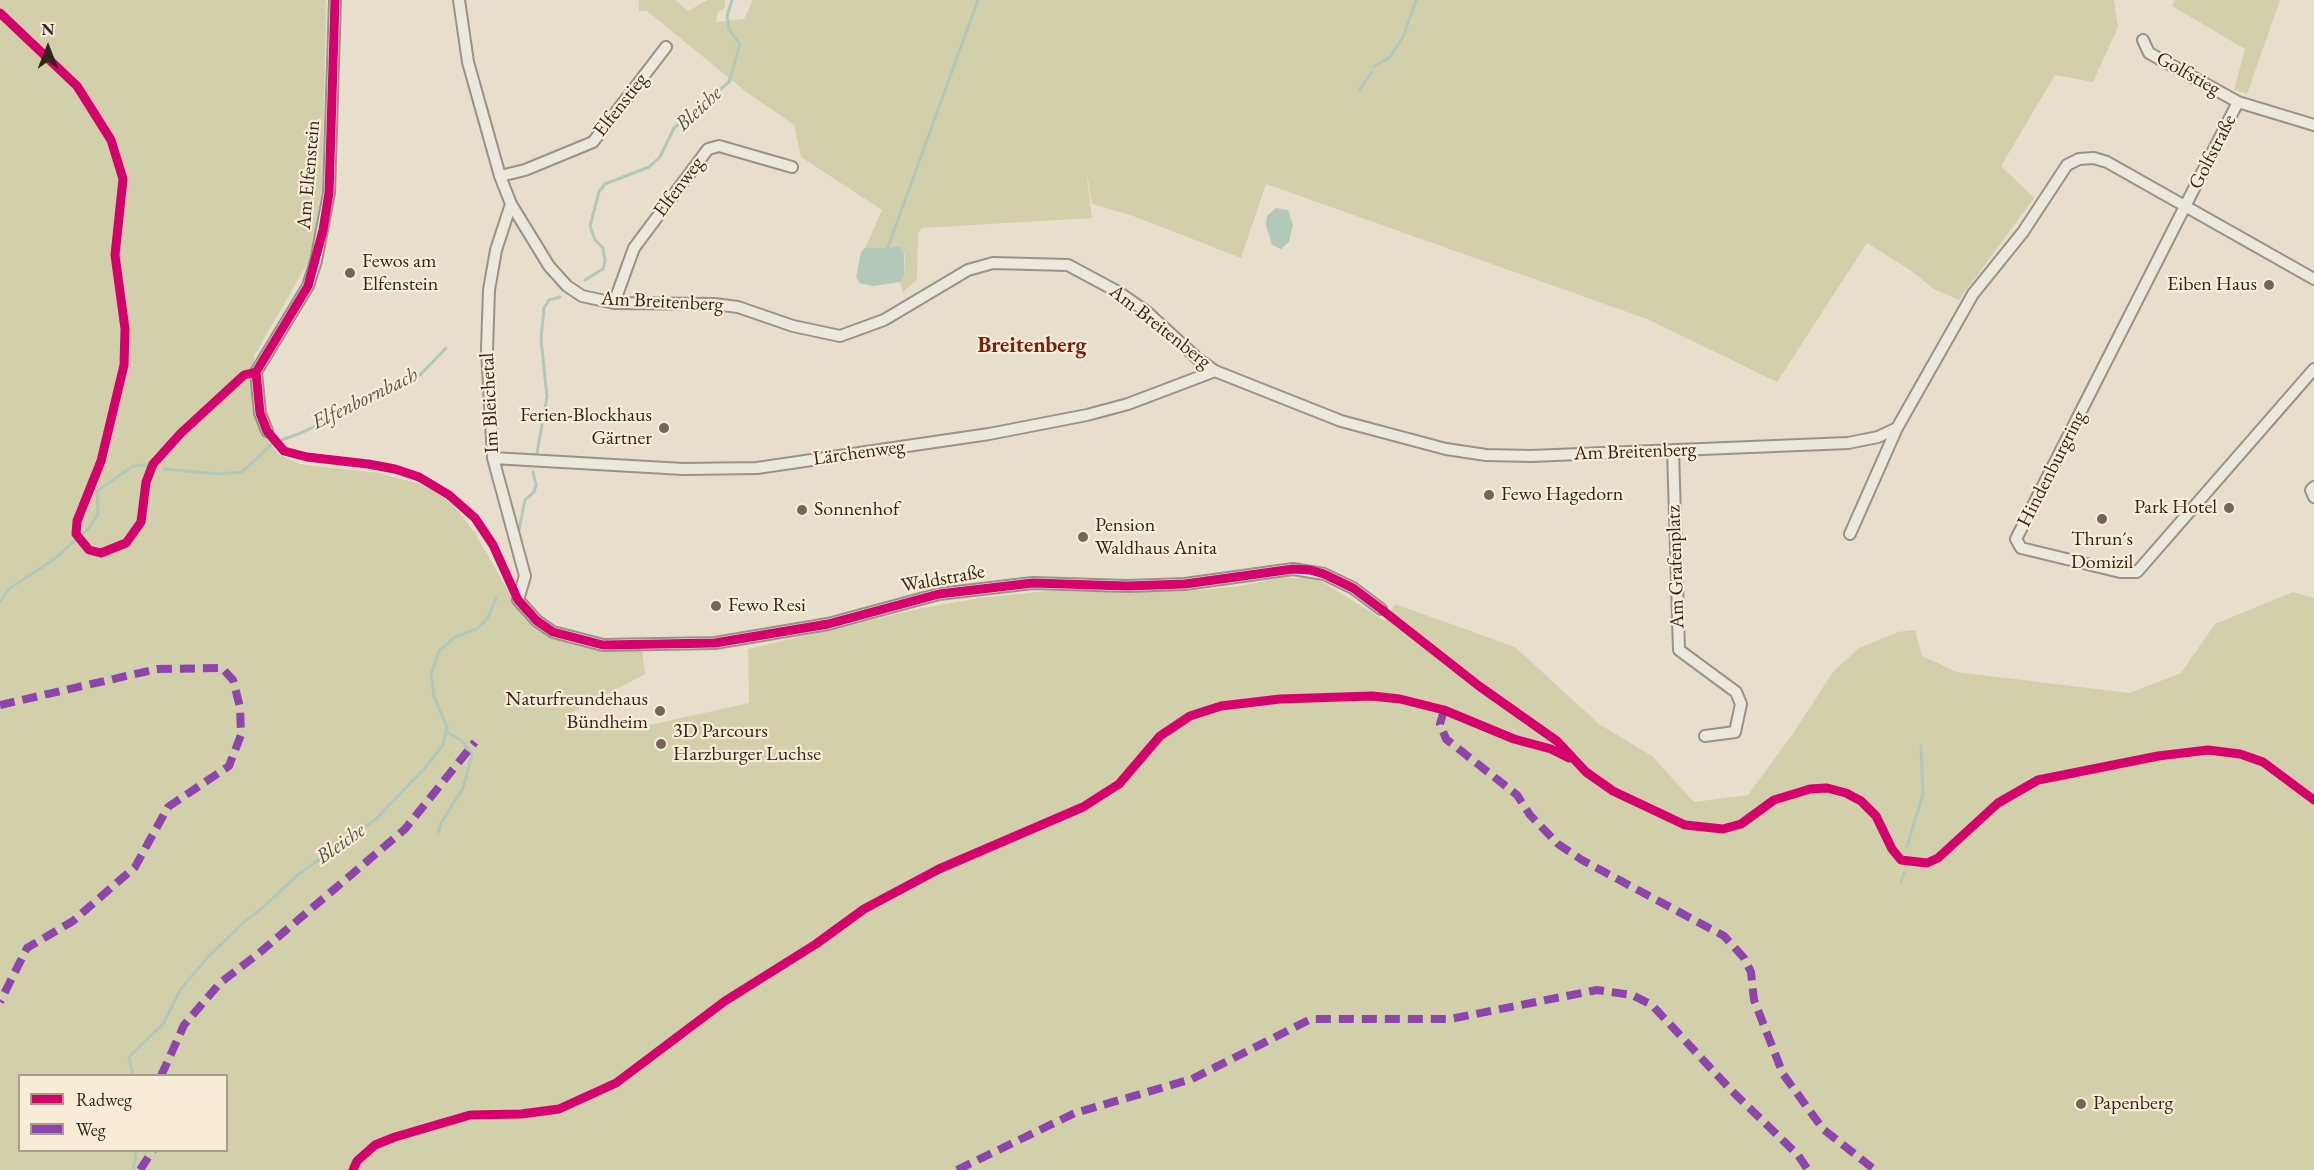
<!DOCTYPE html>
<html>
<head>
<meta charset="utf-8">
<style>
  body { margin:0 }
  #map { position:relative; width:2314px; height:1170px; overflow:hidden; background:#e7dfcc; font-family:"EB Garamond",serif }
  canvas { display:block }
  .legend { position:absolute; left:18px; top:1074px; width:210px; height:78px; box-sizing:border-box; background:#f7edd6; border:2px solid #aa9c8b; margin:0; padding:8px 10px; list-style:none; font-size:18px; color:#36231a }
  .legend li { display:flex; align-items:center; gap:12px; height:30px }
  .legend b { width:30px; border:2px solid #aa9c8b }
  .north { position:absolute; left:18px; top:18px; width:60px; height:60px; -webkit-text-stroke:4px #f7edd6; paint-order:stroke; rotate:0deg; font-size:16px; font-weight:700; line-height:24px; text-align:center; color:#36231a }
  .north::after { content:''; display:block; margin:auto; width:21px; height:27px; background:#36231a; clip-path:polygon(50% 0,100% 100%,50% 72%,0 100%) }
</style>
</head>
<body>
<div id="map">
<canvas width="2314" height="1170"></canvas>
<ul class="legend">
<li><b style="height:8px;background:#d6006c"></b>Radweg</li>
<li><b style="height:8px;background:#8e44ad"></b>Weg</li>
</ul>
<div class="north">N</div>
</div>
<script>
const c = document.querySelector('canvas').getContext('2d');
c.lineJoin = 'round';
function fillPath(path, color) { c.fillStyle = color; c.fill(path, 'evenodd'); }
const poly = rows => new Path2D(rows.map(r => 'M' + r).join(''));
function trace(path, color, width, dash) { c.strokeStyle = color; c.lineWidth = width; c.lineCap = dash ? 'butt' : 'round'; c.setLineDash(dash || []); c.stroke(path); }
function drawText(font, color, halo, rows, align = 'center') {
  c.font = font + ' "EB Garamond",serif'; c.lineWidth = 4.5; c.setLineDash([]); c.textBaseline = 'middle'; c.strokeStyle = halo; c.fillStyle = color; for (const [text, x, y, turn = 0] of rows) {
    c.save(); c.translate(x, y); c.rotate((+turn || 0) * Math.PI / 180); c.textAlign = isNaN(turn) ? turn : align; if (halo) c.strokeText(text, 0, 0); c.fillText(text, 0, 0); c.restore();
  }
}
const green = poly([
  [0,0,326,0,322,190,310,259,254,356,254,411,263,432,278,454,300,464,379,473,416,483,434,491,454,506,475,533,522,615,532,625,567,641,604,651,642,649,645,674,570,714,574,722,645,726,749,703,748,649,923,608,980,598,1046,591,1186,591,1235,587,1280,578,1316,578,1385,621,1395,604,1515,647,1599,724,1652,756,1694,802,1748,795,1794,732,1833,672,1859,648,1898,632,1915,630,1922,656,1957,672,2129,693,2181,673,2215,624,2293,592,2314,598,2314,1170,0,1170],
  [20,1076,226,1076,226,1150,20,1150],
  [639,0,675,0,688,11,708,0,725,0,725,8,718,12,716,22,744,19,753,0,2114,0,2118,27,2093,82,2055,75,2001,166,2034,198,1959,300,1934,289,1910,270,1867,243,1777,382,1647,319,1266,184,1241,258,1136,217,1092,204,1086,167,1092,218,922,228,918,234,917,280,903,292,900,282,904,276,905,255,900,247,865,248,882,210,801,157,794,125,745,91,647,11,639,11],
  [2175,0,2280,0,2247,94,2234,90,2245,49,2172,6]
]);
const water = poly([
  [1276,208,1288,210,1293,225,1289,242,1281,249,1272,245,1266,225,1267,216],
  [900,247,904,254,904,276,900,282,873,286,860,283,856,277,861,252,865,248]
]);
const stream = poly([
  [1374,66,1389,58,1403,37,1416,0],
  [1359,90,1371,73],
  [888,247,978,0],
  [585,280,603,269,605,261,603,248,595,240,590,226,599,192,605,184,649,167,660,157,674,128,729,82,740,44,729,30,727,16,732,0],
  [279,441,301,433,420,375,446,348],
  [537,453,547,397,541,339,544,308,549,300,560,297],
  [164,469,218,474,242,472,272,444],
  [519,530,525,500,534,492,536,485,533,472],
  [0,602,10,588,53,560,88,529,98,514,97,491,133,466,146,465],
  [438,834,441,823,463,788,472,754,461,740,446,732],
  [1907,846,1923,794,1921,746],
  [1901,882,1904,873],
  [133,1076,129,1057,163,1024,180,990,208,957,245,921,261,909,300,873,376,819,426,767,443,745,447,727,434,696,431,674,439,651,455,637,477,629,487,619,496,599],
  [133,1170,137,1150]
]);
const minor = poly([
  [459,0,468,62,500,176,511,204,549,266,567,286,582,296,614,303,714,304,738,307,793,326,840,336,884,320,968,270,993,263,1068,265,1120,293,1147,312,1198,359,1215,371,1341,421,1446,449,1486,455,1531,456,1848,443,1878,437,1897,428,1973,294,2023,232,2067,165,2079,159,2094,158,2107,162,2314,279],
  [2143,40,2149,53,2238,102],
  [2314,125,2238,102,2016,539,2021,548,2120,572,2137,572,2314,369],
  [500,176,525,170,593,142,666,47],
  [511,204,496,250,489,290,487,349,493,458,525,576,518,600,537,621,553,632,603,645,715,643,828,624,939,594,1033,583,1127,586,1185,584,1293,569,1324,574,1353,588,1381,609],
  [614,303,634,248,708,149,719,146,792,167],
  [267,431,260,413,256,372,308,286,316,261,329,193,335,0],
  [1673,450,1679,650,1736,692,1741,704,1735,732,1705,736],
  [493,458,683,469,757,468,989,434,1087,415,1128,404,1215,371],
  [2314,487,2311,490,2314,497],
  [1850,534,1897,428]
]);
const quiet = poly([
  [0,705,157,669,222,668,233,680,240,707,241,735,229,766,168,807,135,867,73,921,27,948,0,1002],
  [1444,710,1440,724,1446,739,1517,795,1530,815,1558,844,1582,860,1724,936,1744,958,1751,972,1754,1000,1783,1074,1823,1129,1875,1170],
  [161,1076,184,1025,220,983,258,954,405,829,475,742],
  [140,1170,153,1150],
  [957,1170,1075,1113,1192,1079,1311,1019,1450,1019,1597,990,1632,995,1652,1005,1731,1090,1798,1155,1808,1170]
]);
const cycleway = poly([
  [335,0,329,193,323,230,308,286,256,372,260,413,267,431,284,451,307,457,368,464,395,469,419,477,449,495,475,518,493,545,518,600,537,621,553,632,603,645,715,643,828,624,939,594,1033,583,1127,586,1185,584,1293,569,1310,570,1324,574,1353,588,1381,609,1479,686,1557,741,1586,772,1613,791,1685,825,1723,829,1741,824,1774,800,1810,789,1827,788,1846,793,1861,801,1876,816,1892,849,1901,860,1927,863,1938,858,1998,803,2038,780,2158,756,2208,750,2240,754,2263,762,2314,800],
  [0,13,77,86,111,140,123,179,115,255,125,329,124,365,101,461,77,521,76,534,89,550,101,553,126,543,141,522,146,482,153,464,181,433,244,375,256,372],
  [353,1170,357,1161,375,1145,395,1137,470,1115,521,1114,559,1109,616,1083,725,1001,816,944,864,909,939,869,1083,807,1119,784,1160,736,1190,716,1221,706,1280,699,1372,696,1400,699,1444,710,1514,739,1551,749,1569,758]
]);
const markers = [
  [350,273,6,"#746558"],
  [2269,285,6,"#746558"],
  [664,428,6,"#746558"],
  [1489,495,6,"#746558"],
  [2229,508,6,"#746558"],
  [802,510,6,"#746558"],
  [2102,519,6,"#746558"],
  [1083,537,6,"#746558"],
  [716,606,6,"#746558"],
  [660,711,6,"#746558"],
  [661,744,6,"#746558"],
  [2081,1104,6,"#746558"]
];
const streetNames = [
  ["Golfstieg",2188,74,29],
  ["Elfenstieg",621,105,-52],
  ["Golfstraße",2213,152,-63],
  ["Am Elfenstein",309,175,-85],
  ["Elfenweg",679,187,-53],
  ["Am Breitenberg",662,302,3],
  ["Am Breitenberg",1160,327,38],
  ["Im Bleichetal",490,403,-93],
  ["Am Breitenberg",1635,452,-2],
  ["Lärchenweg",859,453,-8],
  ["Hindenburgring",2052,469,-63],
  ["Am Grafenplatz",1676,567,-92],
  ["Waldstraße",943,579,-10]
];
const poiNames = [
  ["Fewos am",362,262],
  ["Elfenstein",362,285],
  ["Eiben Haus",2257,285,"right"],
  ["Ferien-Blockhaus",652,416,"right"],
  ["Gärtner",652,439,"right"],
  ["Fewo Hagedorn",1501,495],
  ["Park Hotel",2217,508,"right"],
  ["Sonnenhof",814,510],
  ["Pension",1095,526],
  ["Waldhaus Anita",1095,549],
  ["Thrun´s",2102,540,"center"],
  ["Domizil",2102,563,"center"],
  ["Fewo Resi",728,606],
  ["Naturfreundehaus",648,700,"right"],
  ["Bündheim",648,723,"right"],
  ["3D Parcours",673,732],
  ["Harzburger Luchse",673,755],
  ["Papenberg",2093,1104]
];
const waterNames = [
  ["Bleiche",699,109,-43],
  ["Elfenbornbach",365,399,-26],
  ["Bleiche",341,844,-35]
];
const quarterNames = [
  ["Breitenberg",1032,346]
];
fillPath(green, '#d1d0ab');
fillPath(water, '#b2c8b8');
trace(stream, '#b2c8b8', 3);
trace(minor, '#999387', 14);
trace(minor, '#ebe8de', 10);
trace(quiet, '#8e44ad', 8, [15, 8]);
trace(cycleway, '#d6006c', 9);
for (const [x, y, r, color] of markers) { const dot = new Path2D(); dot.arc(x, y, r, 0, 2 * Math.PI); c.fillStyle = color; c.fill(dot); trace(dot, '#f7edd6', 2); }
drawText('20px', '#36231a', '#f7edd6', streetNames);
drawText('20px', '#36231a', '#f7edd6', poiNames, 'left');
drawText('italic 21px', '#545247', '#f7edd6', waterNames);
drawText('bold 22px', '#7a1f14', '#f7edd6', quarterNames);
</script>
</body>
</html>
